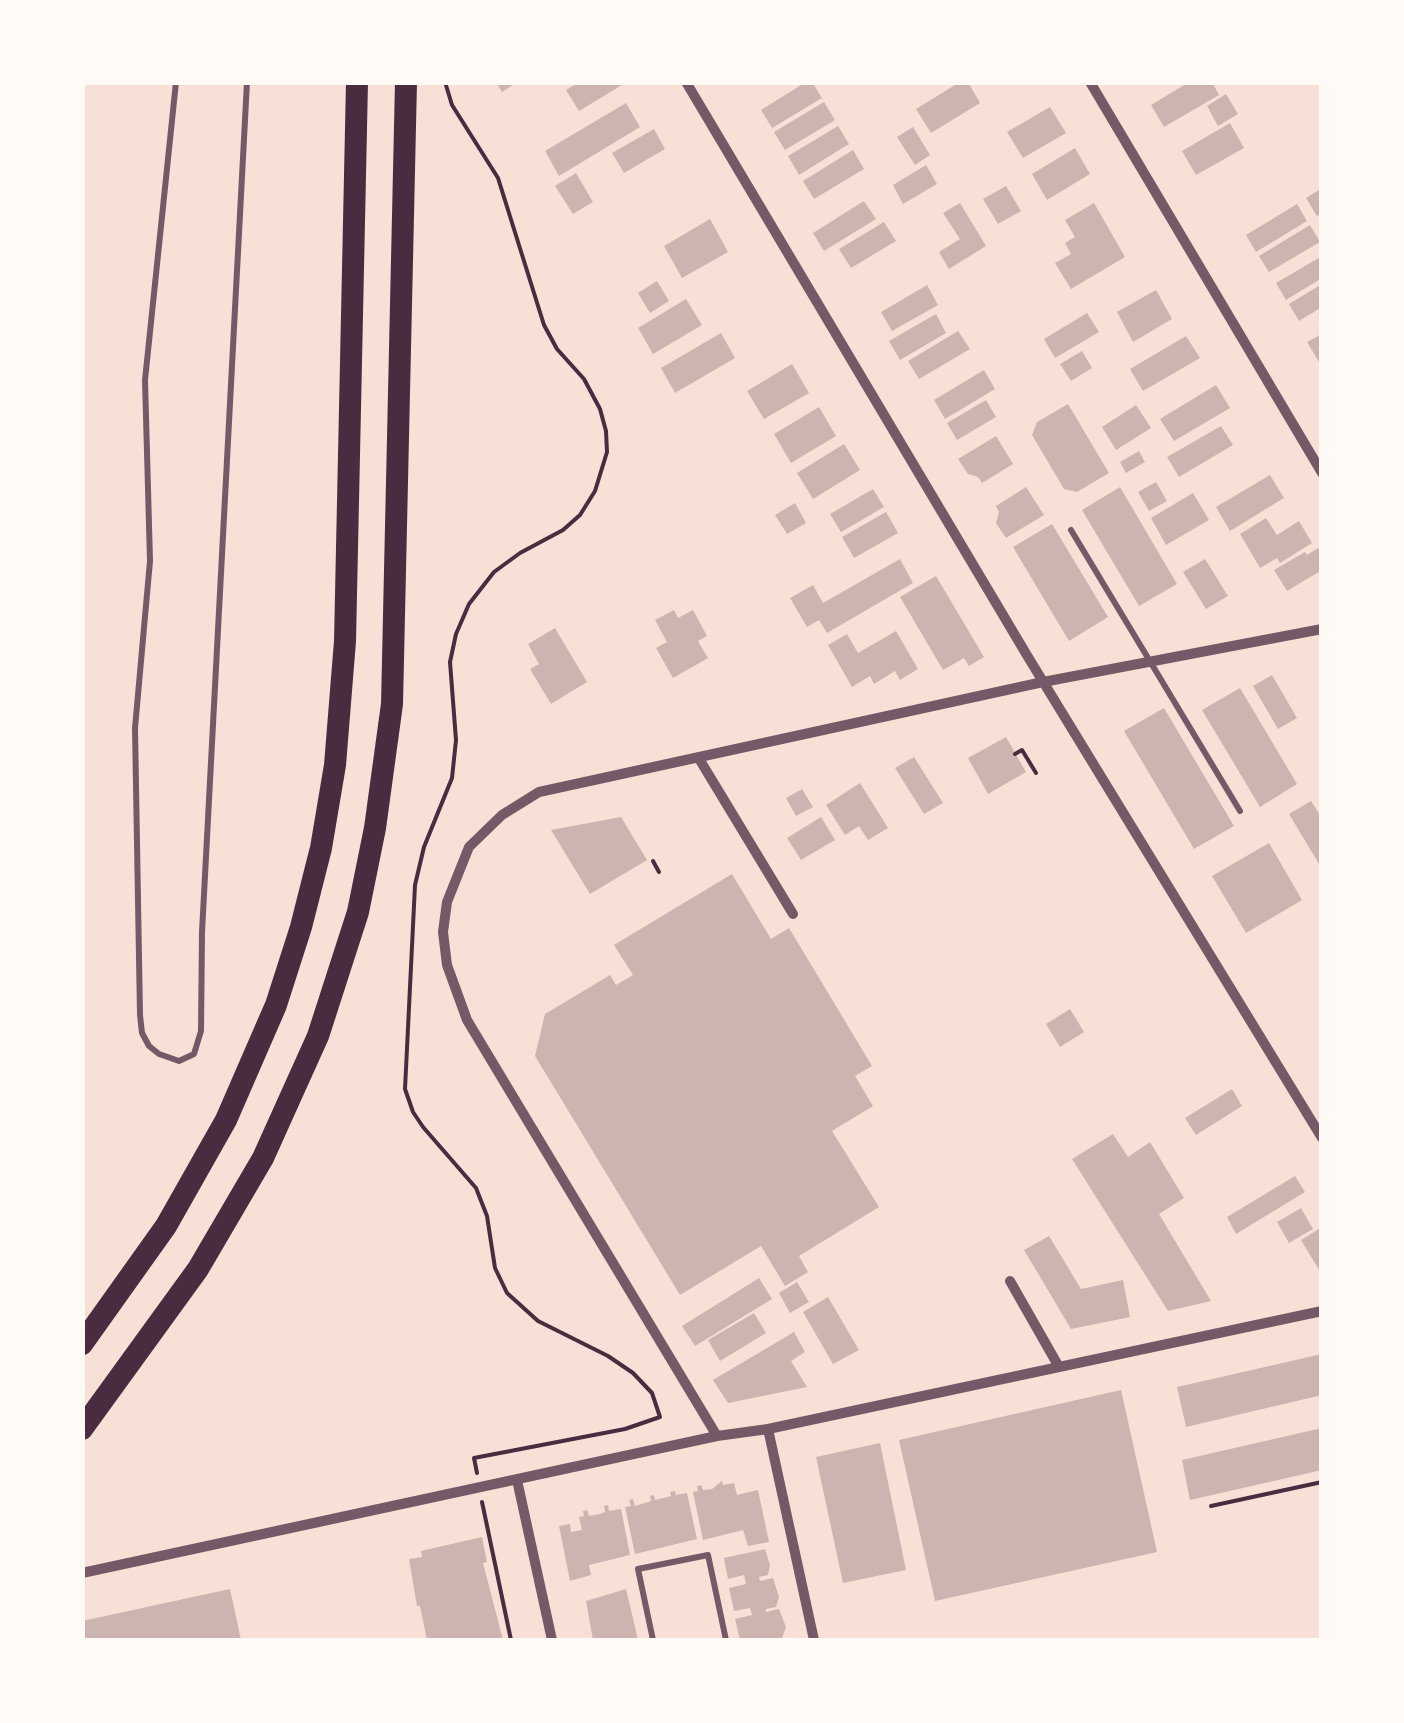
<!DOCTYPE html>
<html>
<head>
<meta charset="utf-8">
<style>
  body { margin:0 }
  #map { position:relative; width:1404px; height:1723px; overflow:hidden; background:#f7e1d7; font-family:"Exo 2",sans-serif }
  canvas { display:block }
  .frame { position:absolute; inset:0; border:85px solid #fffaf5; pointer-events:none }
</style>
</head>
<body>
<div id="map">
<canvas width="1404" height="1723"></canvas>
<div class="frame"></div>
</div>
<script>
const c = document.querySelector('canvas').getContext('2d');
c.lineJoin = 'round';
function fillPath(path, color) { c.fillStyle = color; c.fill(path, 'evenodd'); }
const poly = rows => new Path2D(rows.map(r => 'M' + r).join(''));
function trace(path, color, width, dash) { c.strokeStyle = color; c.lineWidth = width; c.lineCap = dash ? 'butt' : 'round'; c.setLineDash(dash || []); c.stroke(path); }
const building = poly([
  [496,82,518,82,502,92],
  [579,82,627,82,579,111,566,90],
  [806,82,812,82,822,98,772,128,761,110],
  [960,82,968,82,980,103,931,133,916,109],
  [1189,82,1212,82,1219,95,1164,127,1151,105],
  [1226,94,1238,114,1218,126,1207,106],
  [824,102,835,120,785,150,774,132],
  [626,103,640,127,559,176,545,151],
  [1050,107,1066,133,1023,158,1007,132],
  [1230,123,1244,148,1196,175,1182,151],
  [838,126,849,144,799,175,788,156],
  [913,127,930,155,915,165,897,137],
  [654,129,665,149,624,173,612,153],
  [1075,148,1090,174,1047,200,1032,174],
  [853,150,864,169,814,199,803,181],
  [926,165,937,184,903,204,893,185],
  [576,173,593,202,573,214,555,186],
  [1006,186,1021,211,998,224,983,199],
  [1322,188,1322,213,1317,216,1306,198],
  [864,201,876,219,824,251,813,233],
  [960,203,986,246,949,269,939,252,960,239,943,213],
  [1094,203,1125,257,1071,289,1055,263,1071,254,1065,243,1075,237,1065,220],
  [1297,204,1307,221,1256,252,1246,235],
  [710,219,728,252,682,278,664,246],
  [884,222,896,241,851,268,839,249],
  [1310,225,1320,242,1269,272,1259,256],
  [1322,256,1322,278,1286,300,1276,283],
  [657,281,669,301,650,313,638,293],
  [1322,284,1322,307,1299,321,1289,304],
  [927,285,938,305,892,331,881,312],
  [1156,290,1172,319,1133,342,1117,312],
  [686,299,702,325,653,354,638,328],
  [1087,313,1099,332,1055,358,1044,339],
  [936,314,946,333,900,360,889,341],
  [958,331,970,349,919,379,908,361],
  [721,333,735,358,675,393,661,368],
  [1322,334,1322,367,1307,342],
  [1186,336,1200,358,1143,391,1130,369],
  [1082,351,1092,368,1071,381,1060,364],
  [792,364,809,393,764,419,747,391],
  [984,370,995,389,945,419,934,400],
  [1216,385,1230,408,1174,441,1160,419],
  [986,400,996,417,957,440,947,423],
  [1068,404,1109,473,1077,492,1064,489,1032,435,1037,422],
  [1136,405,1151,428,1116,450,1102,427],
  [819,407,836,436,791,463,774,434],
  [1221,426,1233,445,1179,477,1167,457],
  [996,436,1013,464,982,483,978,477,968,474,958,459],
  [844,444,860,470,813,499,797,473],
  [1139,451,1145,462,1126,473,1120,462],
  [1270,475,1284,498,1230,531,1216,507],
  [1156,482,1167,501,1149,511,1138,492],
  [1026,487,1044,515,1006,538,996,523,999,512,996,506],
  [1120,487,1177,584,1139,606,1082,510],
  [873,489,884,507,841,532,830,514],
  [1193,493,1209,520,1166,545,1151,518],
  [795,503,806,523,787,534,775,515],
  [886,512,898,533,854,558,842,537],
  [1266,518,1277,535,1299,521,1312,543,1280,563,1277,558,1260,568,1240,534],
  [1052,524,1108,617,1069,641,1013,547],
  [1318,548,1322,554,1322,570,1287,591,1274,570,1305,552,1307,555],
  [900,559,913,583,827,633,819,620,807,627,790,598,813,585,823,603],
  [1205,559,1228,596,1206,609,1183,572],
  [936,576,984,657,969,666,964,658,943,670,900,597],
  [674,610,678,618,693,610,707,636,698,641,708,658,673,678,656,648,667,642,655,620],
  [555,628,587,682,551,704,530,669,539,664,528,644],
  [896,631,918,669,900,680,895,671,874,684,870,676,852,687,828,645,847,634,858,653],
  [1272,675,1297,718,1278,729,1253,686],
  [1240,688,1297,784,1260,807,1202,710],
  [1164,708,1234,826,1194,849,1124,731],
  [1006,737,1026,772,988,794,968,758],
  [914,757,943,803,924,814,895,768],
  [860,783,888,828,868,840,859,826,845,835,826,805],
  [802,789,813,807,796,816,786,798],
  [1311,801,1322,818,1322,869,1289,814],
  [621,817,647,860,590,894,551,830],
  [821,817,835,840,801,860,787,838],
  [1269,843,1302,900,1246,933,1212,876],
  [732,874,771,939,789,928,872,1066,855,1076,873,1106,832,1131,879,1207,799,1256,808,1272,785,1286,761,1246,680,1295,535,1056,545,1014,610,975,616,985,633,975,614,945],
  [1070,1009,1084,1032,1060,1047,1046,1024],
  [1232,1089,1242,1106,1196,1135,1185,1118],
  [1113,1134,1128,1157,1150,1142,1184,1198,1159,1214,1211,1301,1168,1311,1072,1159],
  [1295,1176,1305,1192,1236,1234,1227,1217],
  [1301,1208,1313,1229,1289,1243,1277,1222],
  [1322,1227,1322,1275,1301,1240],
  [1049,1236,1081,1289,1123,1280,1130,1317,1071,1329,1024,1250],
  [759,1278,772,1299,695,1346,682,1326],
  [797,1282,809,1302,790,1313,779,1293],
  [828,1297,859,1350,833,1364,803,1312],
  [754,1313,766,1333,720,1361,708,1340],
  [794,1332,805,1352,791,1361,807,1387,728,1403,713,1380],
  [1322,1354,1322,1395,1186,1427,1177,1387],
  [1121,1390,1157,1552,935,1601,899,1440],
  [1322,1428,1322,1470,1190,1500,1182,1460],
  [880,1443,906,1570,843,1583,816,1457],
  [722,1481,723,1485,734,1483,737,1495,758,1490,769,1542,748,1546,743,1530,703,1540,693,1492,698,1491,697,1486,701,1485,703,1490,712,1489],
  [675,1491,676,1495,687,1493,697,1539,635,1554,625,1507,631,1506,629,1500,633,1499,635,1506,651,1501,650,1496,654,1495,655,1500,671,1496,670,1492],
  [608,1505,609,1511,621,1509,630,1555,589,1565,591,1575,570,1581,559,1526,570,1524,571,1532,582,1530,579,1517,584,1516,583,1511,587,1510,589,1516,600,1514,605,1512,604,1506],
  [482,1537,487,1562,483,1563,503,1640,427,1640,420,1606,417,1606,409,1559,422,1557,421,1551],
  [765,1549,770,1565,768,1575,759,1577,760,1581,773,1578,779,1597,776,1607,766,1609,766,1612,779,1609,786,1627,782,1638,740,1640,735,1619,752,1615,750,1608,734,1611,729,1588,746,1584,744,1575,728,1579,724,1558],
  [230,1589,241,1640,82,1640,82,1621],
  [626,1589,638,1640,593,1640,586,1601]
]);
const path = poly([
  [445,82,452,105,498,178,544,325,557,349,584,379,600,409,606,431,607,452,595,491,580,515,563,530,520,553,494,572,469,604,456,634,450,662,456,740,452,778,424,847,415,885,405,1089,413,1112,423,1127,476,1188,487,1216,495,1268,507,1293,538,1321,608,1356,633,1373,652,1393,660,1417,625,1429,474,1458,477,1473],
  [1015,754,1022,750,1036,773],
  [653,861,659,872],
  [482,1502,511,1640],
  [1211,1506,1322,1482]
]);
const service = poly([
  [176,82,145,380,150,561,135,728,140,1015,142,1033,149,1046,159,1054,179,1061,194,1054,201,1031,202,932,247,82],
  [1071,530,1240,811],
  [653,1640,638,1569,708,1555,726,1640]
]);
const minor = poly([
  [686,82,1028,657,1322,1138],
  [1090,82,1322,473],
  [698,757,793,914],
  [1010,1281,1059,1367],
  [768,1429,814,1640],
  [717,1436,467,1020,447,965,443,932,447,902,469,847,502,815,539,792,1043,682,1322,629],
  [517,1480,552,1640],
  [82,1573,717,1436,768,1429,1322,1311]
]);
const motorway = poly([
  [82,1344,166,1226,226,1120,276,1005,301,927,321,848,335,765,345,641,357,82],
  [82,1429,198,1269,263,1158,318,1036,358,912,375,828,392,704,406,82]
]);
fillPath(building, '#ccb4b1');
trace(path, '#4a2c40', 4);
trace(service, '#755966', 6);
trace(minor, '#755966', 10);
trace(motorway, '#4a2c40', 22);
</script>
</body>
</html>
